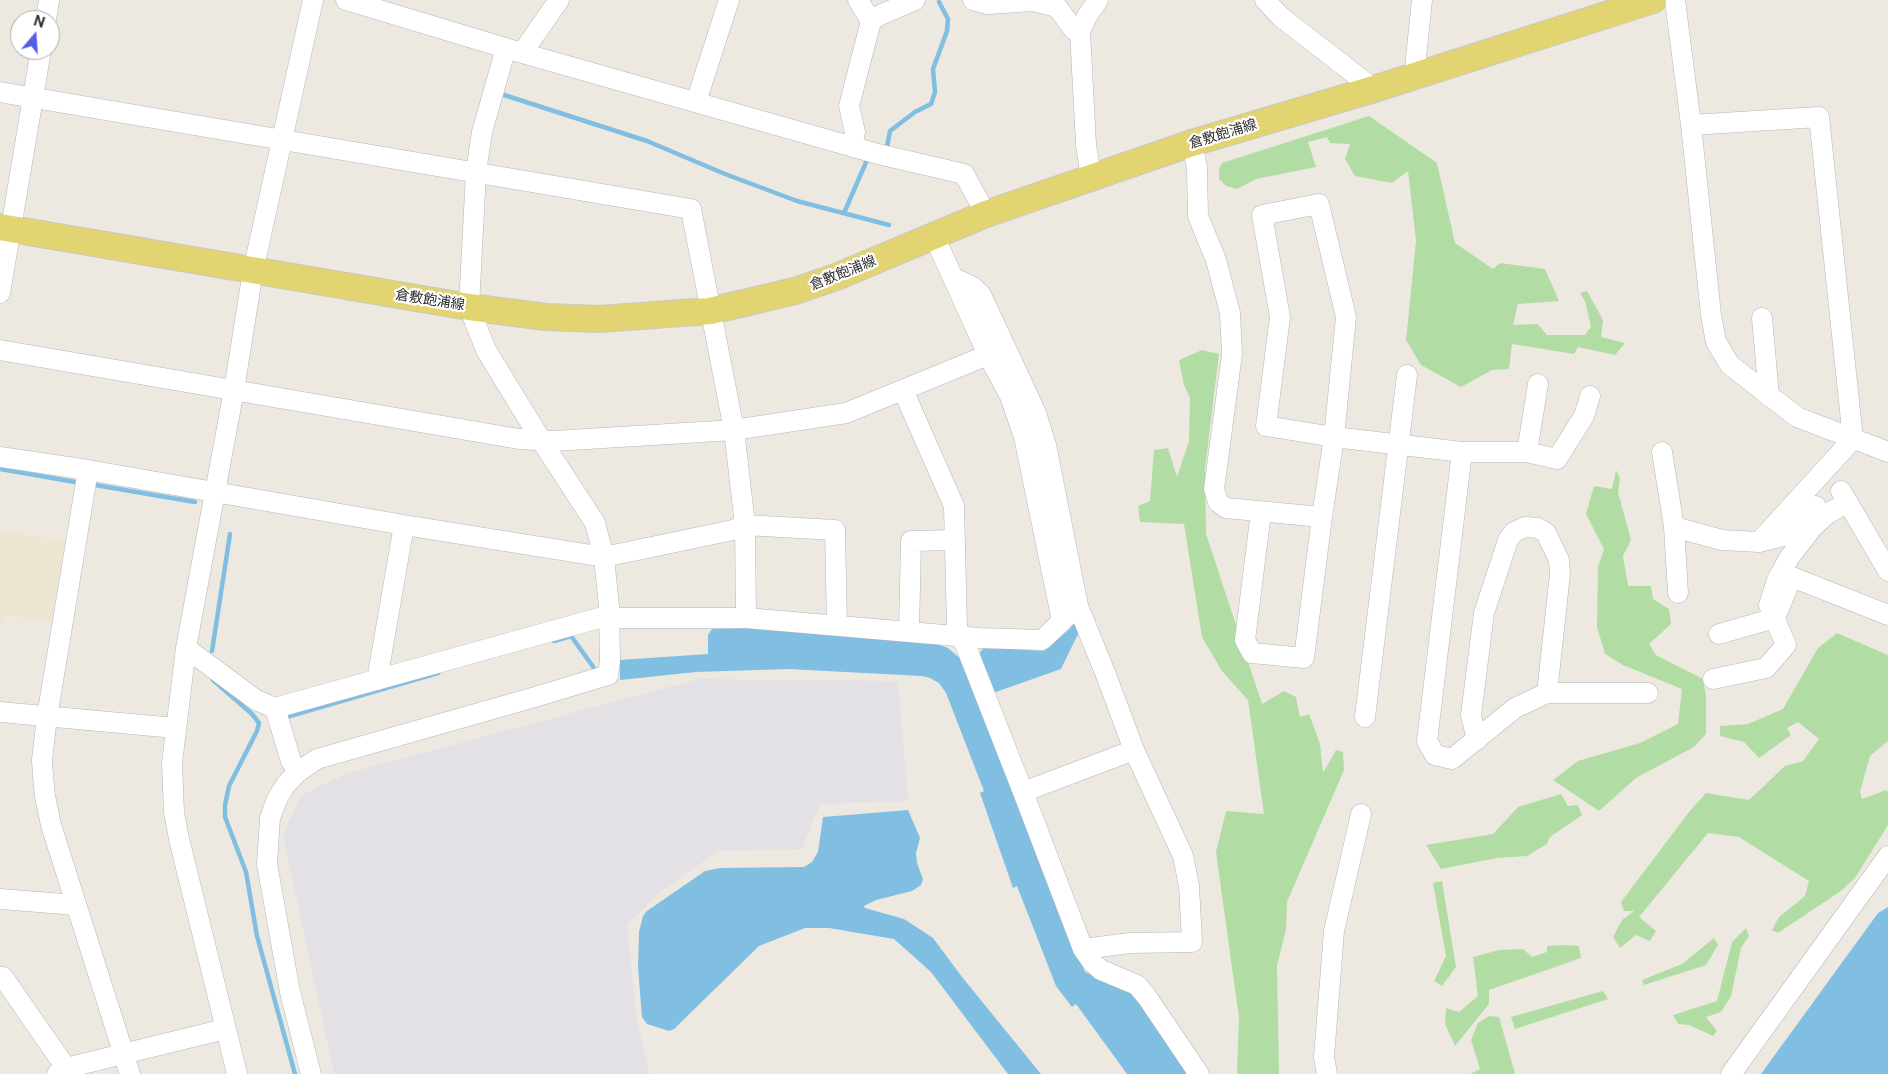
<!DOCTYPE html>
<html>
<head>
<meta charset="utf-8">
<style>
  body { margin:0 }
  #map { position:relative; width:1888px; height:1074px; overflow:hidden; background:#ede9e1; font-family:"Public Sans",sans-serif }
  canvas { display:block }
  .north { position:absolute; left:10px; top:10px; width:50px; height:50px; box-sizing:border-box; background:#fff; border:1px solid #ababab; border-radius:50%; rotate:18deg; font-size:14px; font-weight:700; line-height:20px; text-align:center; color:#2d2d2d }
  .north::after { content:''; display:block; margin:auto; width:18px; height:22px; background:#535fe7; clip-path:polygon(50% 0,100% 100%,50% 72%,0 100%) }
</style>
</head>
<body>
<div id="map">
<canvas width="1888" height="1074"></canvas>
<div class="north">N</div>
</div>
<script>
const c = document.querySelector('canvas').getContext('2d');
c.lineJoin = 'round';
function fillPath(path, color) { c.fillStyle = color; c.fill(path, 'evenodd'); }
const poly = rows => new Path2D(rows.map(r => 'M' + r).join(''));
function trace(path, color, width, dash) { c.strokeStyle = color; c.lineWidth = width; c.lineCap = dash ? 'butt' : 'round'; c.setLineDash(dash || []); c.stroke(path); }
function drawText(font, color, halo, rows, align = 'center') {
  c.font = font + ' "Public Sans","Noto Sans JP",sans-serif'; c.lineWidth = 4.5; c.setLineDash([]); c.textBaseline = 'middle'; c.strokeStyle = halo; c.fillStyle = color; for (const [text, x, y, turn = 0] of rows) {
    c.save(); c.translate(x, y); c.rotate((+turn || 0) * Math.PI / 180); c.textAlign = isNaN(turn) ? turn : align; if (halo) c.strokeText(text, 0, 0); c.fillText(text, 0, 0); c.restore();
  }
}
const industrial = poly([
  [699,679,898,681,908,801,820,804,802,849,719,851,662,890,627,925,636,1015,649,1074,334,1074,283,836,301,795,348,773]
]);
const education = poly([
  [0,530,69,541,56,623,4,615,0,629]
]);
const green = poly([
  [1369,116,1437,163,1455,243,1493,269,1500,263,1545,269,1559,301,1518,304,1513,325,1538,324,1547,335,1585,335,1591,327,1585,301,1580,293,1587,291,1603,320,1601,337,1625,343,1615,355,1578,347,1574,354,1512,344,1509,369,1492,370,1461,387,1421,365,1406,340,1416,241,1408,171,1392,183,1355,176,1345,159,1350,144,1330,143,1327,137,1308,142,1316,167,1256,179,1237,189,1226,186,1219,179,1219,170,1222,163],
  [1202,350,1219,354,1205,469,1206,534,1262,704,1284,691,1296,697,1300,717,1309,714,1320,744,1323,773,1336,750,1343,752,1344,770,1287,902,1286,930,1277,966,1279,1074,1238,1074,1237,1072,1239,1018,1216,852,1226,811,1264,814,1248,700,1222,671,1202,637,1184,524,1140,522,1138,506,1150,501,1154,450,1168,448,1177,477,1189,441,1190,398,1184,385,1179,360],
  [1616,470,1620,478,1618,492,1631,540,1623,556,1628,586,1651,586,1653,599,1669,609,1671,624,1649,644,1656,655,1703,679,1706,697,1706,734,1694,747,1636,778,1599,811,1553,780,1578,761,1640,743,1678,724,1682,689,1623,665,1605,654,1597,627,1598,567,1604,549,1586,514,1594,486,1612,489],
  [1837,633,1888,655,1888,741,1870,756,1860,792,1862,799,1886,790,1888,792,1888,825,1855,878,1841,891,1778,933,1772,930,1779,917,1805,896,1809,881,1739,837,1708,833,1639,917,1656,931,1650,941,1636,935,1620,948,1613,937,1622,920,1634,911,1624,911,1621,902,1689,812,1706,793,1749,800,1785,766,1803,761,1819,739,1798,722,1787,728,1791,735,1759,758,1744,742,1720,736,1720,726,1748,724,1783,709,1818,648],
  [1561,794,1568,806,1578,805,1582,815,1550,837,1547,844,1527,856,1497,858,1441,869,1426,845,1493,834,1518,807],
  [1442,881,1456,967,1442,986,1434,981,1446,956,1433,883],
  [1746,928,1749,936,1741,948,1731,996,1721,1012,1706,1017,1717,1031,1713,1036,1689,1025,1678,1024,1673,1015,1717,1001,1732,942],
  [1714,938,1718,945,1706,965,1644,985,1642,980,1682,964],
  [1563,945,1579,946,1581,958,1489,990,1489,1004,1455,1046,1445,1024,1446,1008,1459,1012,1478,996,1473,957,1499,950,1523,949,1532,957,1547,952,1547,946],
  [1603,991,1608,999,1515,1029,1511,1017],
  [1489,1016,1499,1017,1515,1074,1470,1074,1480,1069,1471,1040,1478,1023]
]);
const water = poly([
  [1076,622,1078,634,1061,669,993,693,979,654,984,647,1044,651,1071,628,1071,623],
  [758,628,931,642,948,648,961,659,1058,909,1085,972,1135,992,1191,1074,1127,1074,1076,1004,1072,1007,1056,986,1017,886,1013,888,980,793,984,791,946,693,939,683,930,678,922,676,788,669,696,672,620,680,620,660,708,654,708,635,712,629],
  [908,810,920,838,916,853,917,863,923,879,921,885,912,891,876,900,864,906,865,908,904,919,933,938,962,977,1041,1074,1008,1074,931,972,894,939,829,928,805,928,759,946,674,1029,669,1031,647,1024,642,1017,638,967,639,932,643,916,647,911,705,871,720,868,804,867,812,862,818,852,823,817],
  [1888,907,1888,1074,1761,1074,1878,913]
]);
const stream = poly([
  [501,94,647,141,725,174,797,201,889,225],
  [887,147,890,131,915,112,931,104,935,92,933,69,947,31,948,19,939,2],
  [844,213,867,160],
  [0,469,75,482],
  [95,485,195,502],
  [554,641,571,636,594,668],
  [212,651,230,534],
  [213,680,252,714,259,723,257,731,229,786,225,805,225,817,246,872,257,936,295,1074],
  [283,718,438,673]
]);
const minor = poly([
  [346,0,522,53,878,154,964,174,986,214],
  [973,0,988,4,1033,1,1057,7,1074,30,1080,32],
  [1265,0,1281,17,1374,89],
  [1675,0,1691,125,1711,315,1716,342,1730,365,1797,417,1888,452],
  [46,20,49,0],
  [871,21,880,15,915,0],
  [522,53,559,0],
  [1414,77,1422,0],
  [0,92,691,209,734,430,745,525,746,618],
  [696,102,729,0],
  [1192,143,1197,168,1198,216,1216,260,1230,313,1232,354,1214,489,1218,502,1226,508,1322,517,1334,437,1346,317,1319,204,1262,215,1280,317,1266,426,1334,437,1462,452,1427,741,1435,755,1452,759,1515,708,1547,693,1648,693],
  [852,147,855,132,849,106,871,21,858,0],
  [1091,178,1086,144,1080,32,1087,16,1098,0],
  [934,236,988,355,1010,396,1024,437,1062,621],
  [954,278,973,287,981,295,1036,413,1046,445,1078,606,1106,675,1134,750,1183,856,1189,886,1192,942,1130,943,1083,949],
  [0,293,41,50],
  [1762,318,1769,396],
  [0,350,519,439,554,441,734,430,846,413,988,355],
  [903,390,954,506,957,628,967,649,1023,792,1083,949,1093,963,1101,970,1137,985,1147,997,1199,1074],
  [1462,452,1527,452,1557,459,1584,416,1590,396],
  [1527,452,1538,384],
  [1662,452,1674,527,1678,593],
  [0,457,88,470,404,525,604,557,733,530,745,525,835,530,837,626],
  [88,470,47,717,42,760,43,776,45,796,51,825,130,1074],
  [1841,491,1888,571],
  [1261,512,1245,640,1252,653,1304,658,1322,517],
  [1674,527,1722,540,1759,542,1853,439,1819,117,1691,125],
  [1759,542,1787,535,1816,506],
  [909,632,911,541,955,540],
  [1719,634,1775,618,1792,577,1888,615],
  [186,648,256,700,275,708,599,618,746,618,979,638,1042,640,1078,606],
  [1713,679,1766,668,1786,645,1769,605,1777,580,1789,558,1812,528,1827,514,1848,502],
  [377,680,404,525],
  [275,708,291,761,298,772],
  [0,712,175,728],
  [1365,717,1407,375],
  [1477,740,1471,715,1484,613,1508,540,1514,532,1525,527,1538,528,1546,533,1559,560,1560,574,1547,693],
  [1023,792,1134,750],
  [0,899,76,905],
  [0,977,3,977,66,1068],
  [57,1074,66,1068,225,1029],
  [237,1074,179,839,174,812,172,763,186,648,234,390,253,271,313,0],
  [311,1074,290,992,267,864,270,818,277,799,287,783,298,772,317,759,535,697,608,675,610,661,609,607,604,557,595,523,541,440,486,350,469,307,476,172,482,132,506,48],
  [1327,1074,1324,1057,1334,931,1361,814],
  [1731,1074,1888,856]
]);
const major = poly([
  [0,227,469,307,546,317,599,319,710,311,795,291,836,277,986,214,1192,143,1374,89,1653,0]
]);
const streetNames = [
  ["倉敷飽浦線",1223,134,-17],
  ["倉敷飽浦線",843,273,-22],
  ["倉敷飽浦線",430,300,9]
];
fillPath(industrial, '#e3e0e6');
fillPath(education, '#ece6d2');
fillPath(green, '#b1dda4');
fillPath(water, '#80bee2');
trace(stream, '#80bee2', 4.5);
trace(minor, '#b4b5bf', 21);
trace(major, '#c8c8c8', 28);
trace(minor, '#fff', 20);
trace(major, '#e2d470', 26);
drawText('14px', '#2d2d2d', '#fff', streetNames);
</script>
</body>
</html>
